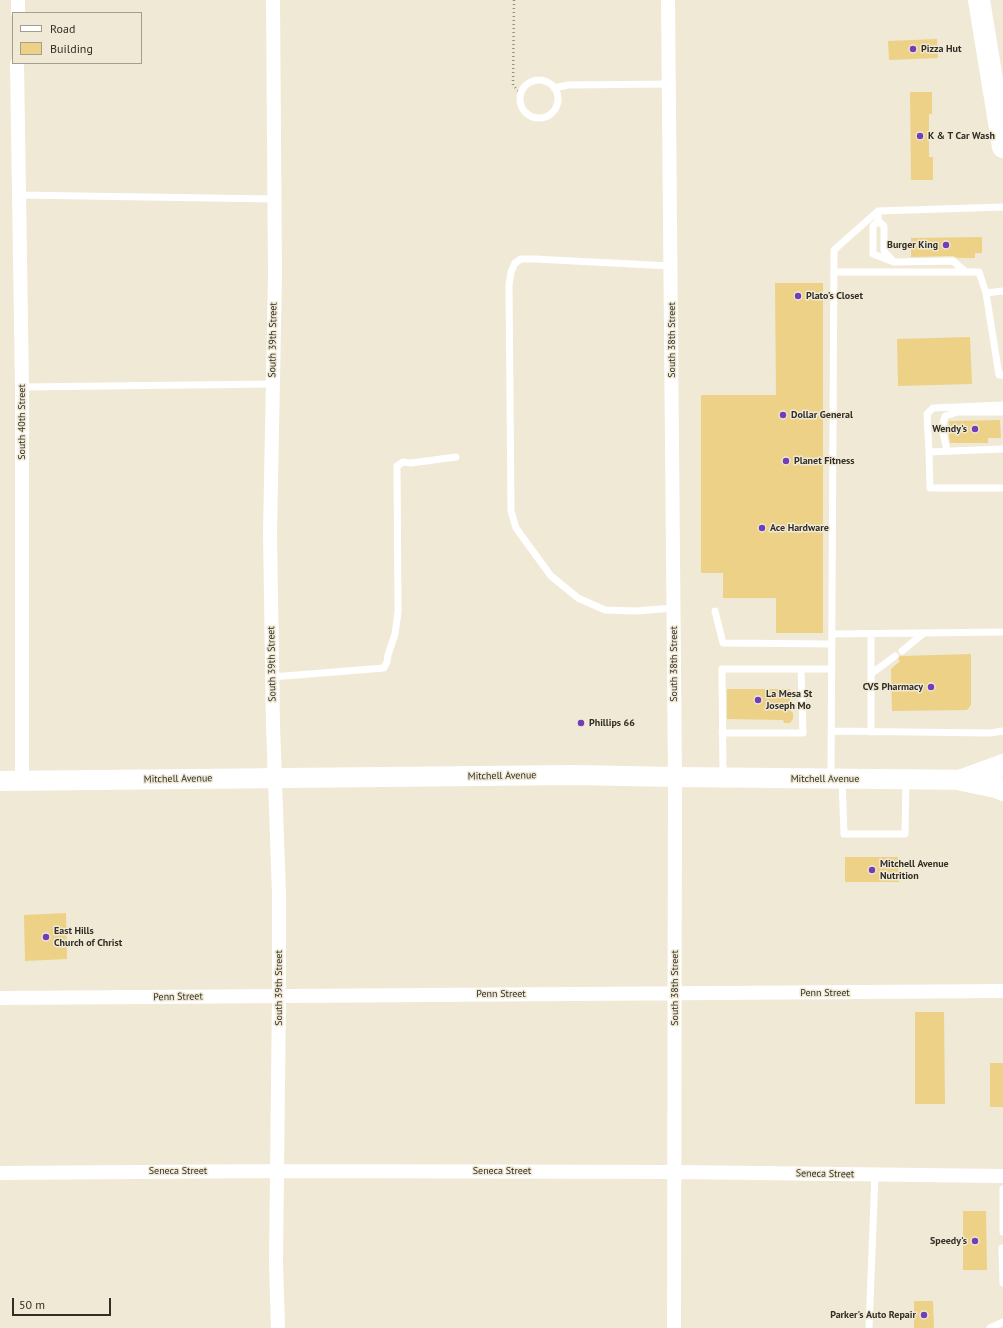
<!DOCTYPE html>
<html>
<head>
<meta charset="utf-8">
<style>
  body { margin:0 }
  #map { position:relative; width:1003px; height:1328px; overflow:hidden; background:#f0e9d5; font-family:"PT Sans",sans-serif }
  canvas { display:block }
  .legend { position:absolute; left:12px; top:12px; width:130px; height:52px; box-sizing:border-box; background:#f0e9d5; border:1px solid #a49e8f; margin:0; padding:5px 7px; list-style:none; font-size:12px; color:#312e26 }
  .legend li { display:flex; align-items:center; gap:8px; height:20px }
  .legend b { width:20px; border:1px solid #a49e8f }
  .scale { position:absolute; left:12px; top:1298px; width:99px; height:18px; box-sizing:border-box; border:2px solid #312e26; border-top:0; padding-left:5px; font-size:12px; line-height:14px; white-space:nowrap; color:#312e26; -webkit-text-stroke:3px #f0e9d5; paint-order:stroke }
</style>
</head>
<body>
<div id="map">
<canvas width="1003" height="1328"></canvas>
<ul class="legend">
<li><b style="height:5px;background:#fff"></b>Road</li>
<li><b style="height:11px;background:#ecd187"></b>Building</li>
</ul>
<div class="scale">50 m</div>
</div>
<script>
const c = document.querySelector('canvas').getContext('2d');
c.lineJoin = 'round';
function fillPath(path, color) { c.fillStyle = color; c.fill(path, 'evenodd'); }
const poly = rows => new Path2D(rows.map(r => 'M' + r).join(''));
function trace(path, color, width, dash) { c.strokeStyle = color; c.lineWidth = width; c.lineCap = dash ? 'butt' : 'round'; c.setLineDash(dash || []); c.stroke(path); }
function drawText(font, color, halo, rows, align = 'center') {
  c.font = font + ' "PT Sans",sans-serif'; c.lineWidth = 3; c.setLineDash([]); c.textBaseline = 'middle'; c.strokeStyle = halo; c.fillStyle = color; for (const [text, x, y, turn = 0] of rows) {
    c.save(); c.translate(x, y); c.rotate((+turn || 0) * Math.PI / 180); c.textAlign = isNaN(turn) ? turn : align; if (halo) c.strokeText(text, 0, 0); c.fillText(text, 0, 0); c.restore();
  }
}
const building = poly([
  [937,39,938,58,889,60,888,41],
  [910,92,932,92,932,114,929,114,929,157,933,157,933,180,911,180],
  [982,237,982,253,975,253,975,258,958,258,953,256,911,257,911,238],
  [775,283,823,283,823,633,776,633,776,598,723,598,723,573,701,573,701,395,776,395],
  [970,337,972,384,898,386,897,339],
  [1000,420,1001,438,988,438,988,443,950,443,949,435,949,421],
  [971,654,971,705,967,710,892,711,891,669,900,661,898,659,900,656],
  [727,689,790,689,790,710,793,713,793,719,790,723,784,723,783,720,727,719],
  [845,857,898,857,899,882,845,882],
  [66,913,67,959,25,961,24,915],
  [915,1012,944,1012,945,1104,915,1104],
  [990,1063,1003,1063,1003,1107,990,1107],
  [963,1211,986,1211,987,1270,963,1270],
  [914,1301,933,1301,934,1328,914,1328]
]);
const path = poly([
  [514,0,513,85,521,94]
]);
const lane = poly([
  '520 99a19 19 0 1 1 38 0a19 19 0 1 1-38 0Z',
  [554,88,568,85,669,84],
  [18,195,274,199],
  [878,211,878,221,873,226,873,254,894,262,953,261,966,272],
  [878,221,884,226,884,251,893,261],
  [671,266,534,259,521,259,515,263,511,272,509,285,511,511,516,528,551,576,578,598,605,610,636,611,674,608],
  [834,272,979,272,986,293,999,375,1003,375],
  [986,293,1003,291],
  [22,387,273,384],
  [1003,405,933,408,927,414,929,452,1003,449],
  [947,451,942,427,945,416,958,412,1003,412],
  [929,452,930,488,1003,488],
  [715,611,723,643,832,644],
  [832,634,1003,632],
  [871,634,871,732],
  [902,651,924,633],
  [871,674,895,656],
  [272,677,384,668,387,662,388,655,395,634,398,612,397,466,403,462,411,463,456,457],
  [832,731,991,733,1003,731],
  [722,733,803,733,801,669],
  [723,776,722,669,832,669],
  [831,777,834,250,878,211,1003,207],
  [842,779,844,834,905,834,906,780],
  [1003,1232,1003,1189],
  [1002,1248,1003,1283],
  [869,1328,875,1174],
  [990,1328,1003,1322]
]);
const street = poly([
  [273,0,275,274,270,533,273,725,279,894,279,996,276,1263,278,1328],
  [668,0,675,777,674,1328],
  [18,13,18,0],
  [17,63,22,387,22,781],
  [0,998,1003,991],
  [0,1173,278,1171,675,1172,1003,1176]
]);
const secondary = poly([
  [0,781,574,775,675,777,978,780]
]);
const primary = poly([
  [979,0,1003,147],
  [962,780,1003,765],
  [962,780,996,787,1003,790]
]);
const markers = [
  [913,49,4,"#723eb5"],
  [920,136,4,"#723eb5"],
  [946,245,4,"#723eb5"],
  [798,296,4,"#723eb5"],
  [783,415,4,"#723eb5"],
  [975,429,4,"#723eb5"],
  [786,461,4,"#723eb5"],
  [762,528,4,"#723eb5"],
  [931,687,4,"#723eb5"],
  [758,700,4,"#723eb5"],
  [581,723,4,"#723eb5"],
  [872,870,4,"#723eb5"],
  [46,937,4,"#723eb5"],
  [975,1241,4,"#723eb5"],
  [924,1315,4,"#723eb5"]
];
const poiNames = [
  ["Pizza Hut",921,49],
  ["K & T Car Wash",928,136],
  ["Burger King",938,245,"right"],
  ["Plato's Closet",806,296],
  ["Dollar General",791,415],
  ["Wendy's",967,429,"right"],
  ["Planet Fitness",794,461],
  ["Ace Hardware",770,528],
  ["CVS Pharmacy",923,687,"right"],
  ["La Mesa St",766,694],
  ["Joseph Mo",766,706],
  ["Phillips 66",589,723],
  ["Mitchell Avenue",880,864],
  ["Nutrition",880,876],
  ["East Hills",54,931],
  ["Church of Christ",54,943],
  ["Speedy's",967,1241,"right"],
  ["Parker's Auto Repair",916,1315,"right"]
];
const streetNames = [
  ["South 39th Street",273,340,-89],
  ["South 38th Street",672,340,-90],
  ["South 40th Street",22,422,-90],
  ["South 39th Street",272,664,-91],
  ["South 38th Street",674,664,-90],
  ["Mitchell Avenue",502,776,-1],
  ["Mitchell Avenue",178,779,-1],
  ["Mitchell Avenue",825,779],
  ["South 39th Street",279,988,-90],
  ["South 38th Street",675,988,-90],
  ["Penn Street",825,993],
  ["Penn Street",501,994],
  ["Penn Street",178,997,-1],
  ["Seneca Street",178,1171],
  ["Seneca Street",502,1171],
  ["Seneca Street",825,1174,1]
];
fillPath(building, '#ecd187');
trace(path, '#959081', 2.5, [1, 3]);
trace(lane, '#fff', 7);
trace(street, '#fff', 14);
trace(secondary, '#fff', 20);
trace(primary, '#fff', 22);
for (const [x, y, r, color] of markers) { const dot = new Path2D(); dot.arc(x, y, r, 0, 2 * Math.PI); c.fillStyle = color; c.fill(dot); trace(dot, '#f0e9d5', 1.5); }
drawText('bold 10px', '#312e26', '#f0e9d5', poiNames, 'left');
drawText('10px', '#312e26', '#f0e9d5', streetNames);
</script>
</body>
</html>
